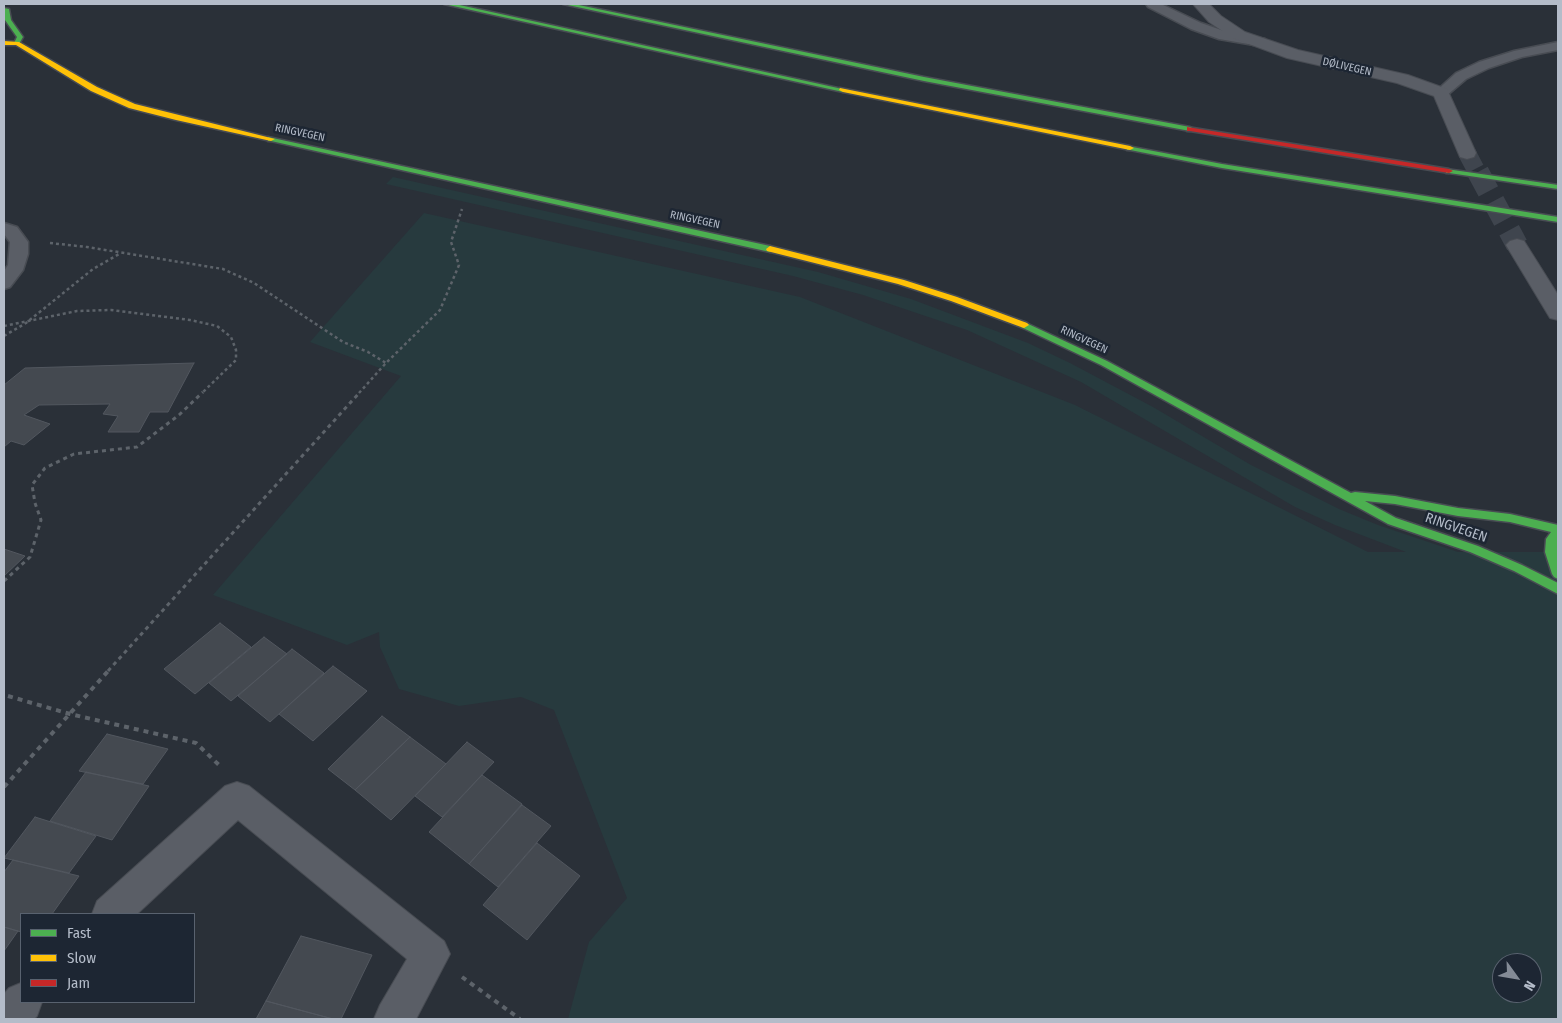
<!DOCTYPE html>
<html>
<head>
<meta charset="utf-8">
<style>
  body { margin:0 }
  #map { position:relative; width:1562px; height:1023px; overflow:hidden; background:#2a3038; font-family:"Fira Sans Condensed",sans-serif }
  canvas { display:block }
  .frame { position:absolute; inset:0; border:5px solid #b4bcc9; pointer-events:none }
  .legend { position:absolute; left:20px; top:913px; width:175px; height:90px; box-sizing:border-box; background:#1d2633; border:1px solid #59626f; margin:0; padding:6px 9px; list-style:none; font-size:15px; color:#b4bcc9 }
  .legend li { display:flex; align-items:center; gap:10px; height:25px }
  .legend b { width:25px; border:1px solid #59626f }
  .north { position:absolute; left:1492px; top:953px; width:50px; height:50px; box-sizing:border-box; background:#1d2633; border:1px solid #59626f; border-radius:50%; rotate:122deg; font-size:14px; font-weight:700; line-height:20px; text-align:center; color:#b4bcc9 }
  .north::after { content:''; display:block; margin:auto; width:18px; height:22px; background:#848b96; clip-path:polygon(50% 0,100% 100%,50% 72%,0 100%) }
</style>
</head>
<body>
<div id="map">
<canvas width="1562" height="1023"></canvas>
<div class="frame"></div>
<ul class="legend">
<li><b style="height:6px;background:#4caf50"></b>Fast</li>
<li><b style="height:6px;background:#ffc107"></b>Slow</li>
<li><b style="height:6px;background:#c62828"></b>Jam</li>
</ul>
<div class="north">N</div>
</div>
<script>
const c = document.querySelector('canvas').getContext('2d');
c.lineJoin = 'round';
function fillPath(path, color) { c.fillStyle = color; c.fill(path, 'evenodd'); }
const poly = rows => new Path2D(rows.map(r => 'M' + r).join(''));
function trace(path, color, width, dash) { c.strokeStyle = color; c.lineWidth = width; c.lineCap = dash ? 'butt' : 'round'; c.setLineDash(dash || []); c.stroke(path); }
function drawText(font, color, halo, rows, align = 'center') {
  c.font = font + ' "Fira Sans Condensed",sans-serif'; c.lineWidth = 5; c.setLineDash([]); c.textBaseline = 'middle'; c.strokeStyle = halo; c.fillStyle = color; for (const [text, x, y, turn = 0] of rows) {
    c.save(); c.translate(x, y); c.rotate((+turn || 0) * Math.PI / 180); c.textAlign = isNaN(turn) ? turn : align; if (halo) c.strokeText(text, 0, 0); c.fillText(text, 0, 0); c.restore();
  }
}
const green = poly([
  [393,177,818,272,911,299,1028,343,1070,363,1153,407,1251,465,1339,509,1378,525,1458,552,1558,552,1558,1019,568,1019,589,942,627,898,554,710,521,697,459,706,399,689,380,647,379,632,347,645,213,595,401,376,310,342,424,213,800,297,1075,405,1368,552,1406,552,1335,525,1295,507,1081,382,967,330,863,295,793,276,386,184],
  [1502,963,1532,963,1532,993,1502,993]
]);
const building = poly([
  [194,363,168,412,150,412,139,432,108,432,118,416,103,414,110,404,39,405,24,415,50,424,24,445,11,441,4,447,4,385,25,368,194,363],
  [4,549,25,556,4,576,4,549],
  [220,623,251,647,195,694,164,669,220,623],
  [264,637,287,654,231,701,209,683,264,637],
  [292,649,324,673,270,722,238,696,292,649],
  [333,666,367,691,313,741,279,714,333,666],
  [382,716,410,737,355,790,328,769,382,716],
  [107,734,168,749,143,784,79,771,107,734],
  [410,737,446,764,391,820,355,790,410,737],
  [467,742,494,762,442,817,415,796,467,742],
  [86,772,149,786,112,840,50,821,86,772],
  [482,775,522,804,469,864,429,832,482,775],
  [522,805,551,826,498,887,469,864,522,805],
  [35,817,96,836,69,873,4,858,35,817],
  [537,843,580,876,527,940,483,905,537,843],
  [13,860,79,876,52,914,21,914,21,932,4,927,4,872,13,860],
  [4,927,18,931,4,951,4,927],
  [301,936,372,955,341,1019,333,1019,266,1001,301,936],
  [266,1001,333,1019,256,1019,266,1001]
]);
const streetTunnelFar1 = poly([
  [1467,153,1478,174]
]);
const streetTunnel = poly([
  [1478,172,1517,245]
]);
const pathFar2 = poly([
  [50,243,87,247,223,269,254,283,343,342,368,352,386,363],
  [4,326,77,311,111,310,190,320,217,326,231,337,236,350,236,360,202,393],
  [4,336,26,323,93,269,119,254],
  [359,393,386,363,440,310,459,265,451,242,462,209]
]);
const pathFar1 = poly([
  [4,581,30,557,41,520,35,503,32,485,45,468,74,454,137,447,179,415,203,392],
  [108,671,360,392]
]);
const path = poly([
  [8,696,70,714,196,743,220,766],
  [4,787,109,670],
  [462,977,520,1019]
]);
const lane = poly([
  [1146,4,1161,4,1201,23,1227,32,1265,39,1267,42,1260,46,1219,39,1191,29,1148,7,1146,4],
  [1558,42,1558,50,1522,57,1489,68,1466,79,1446,96,1436,96,1434,93,1456,73,1479,62,1514,51,1558,42],
  [4,223,17,227,28,242,28,254,23,270,10,287,4,289,4,271,8,265,10,242,4,234,4,223]
]);
const street = poly([
  [1193,4,1209,4,1221,16,1245,32,1298,50,1408,75,1447,89,1476,153,1474,157,1467,159,1460,157,1434,96,1397,83,1287,58,1233,38,1209,22,1193,4],
  [1517,239,1524,241,1558,295,1558,320,1550,318,1506,245,1510,241,1517,239],
  [237,782,249,786,444,941,450,954,416,1019,374,1019,380,1005,407,959,238,820,137,914,92,914,97,901,225,786,237,782],
  [21,983,21,1002,42,1002,37,1016,34,1019,4,1019,4,994,9,988,21,983]
]);
const fast = poly([
  [444,4,455,4,847,90,843,92,444,4],
  [563,4,574,4,924,77,1190,127,1194,129,1190,131,924,81,563,4],
  [4,8,9,9,11,20,23,37,19,44,14,43,17,37,5,20,4,8],
  [268,137,770,246,774,249,770,252,271,141,268,141,268,137],
  [1127,146,1222,164,1558,217,1558,222,1222,168,1130,150,1127,150,1127,146],
  [1446,169,1558,185,1558,189,1449,173,1446,173,1446,169],
  [1024,322,1107,361,1351,493,1355,492,1395,496,1458,508,1510,514,1558,525,1558,579,1554,577,1552,574,1545,552,1546,539,1551,532,1510,522,1458,516,1395,504,1365,501,1396,518,1478,546,1522,565,1558,583,1558,594,1514,571,1470,552,1388,524,1101,365,1021,327,1021,323,1024,322]
]);
const slow = poly([
  [4,41,19,42,97,87,135,104,275,139,271,141,176,120,129,108,91,91,16,45,4,45,4,41],
  [840,88,1130,146,1134,148,1130,150,843,92,839,90,840,88],
  [770,246,904,280,957,297,1027,323,1029,325,1024,328,1021,327,951,301,898,284,767,251,766,249,770,246]
]);
const jam = poly([
  [1187,127,1449,169,1453,171,1449,173,1190,131,1187,131,1187,127]
]);
const farStreetnames = [
  ["DØLIVEGEN",1347,67,13],
  ["RINGVEGEN",300,133,12],
  ["RINGVEGEN",695,220,12],
  ["RINGVEGEN",1084,340,25]
];
const streetNames = [
  ["RINGVEGEN",1456,528,19]
];
fillPath(green, '#273a3e');
fillPath(building, '#444950');
trace(building, '#52575f', 1);
trace(streetTunnelFar1, '#3f454e', 18, [18, 9]);
trace(streetTunnel, '#3f454e', 22, [22, 11]);
trace(lane, '#484c53', 3);
trace(street, '#484c53', 2);
trace(fast, '#484c53', 3);
trace(slow, '#484c53', 3);
trace(jam, '#484c53', 3);
trace(pathFar2, '#5d636a', 2.5, [3, 3]);
trace(pathFar1, '#5d636a', 3, [4, 4]);
trace(path, '#5d636a', 4, [5, 5]);
fillPath(lane, '#5a5e66');
fillPath(street, '#5a5e66');
fillPath(fast, '#4caf50');
fillPath(slow, '#ffc107');
fillPath(jam, '#c62828');
drawText('11px', '#b4bcc9', '#1d2633', farStreetnames);
drawText('14px', '#b4bcc9', '#1d2633', streetNames);
</script>
</body>
</html>
